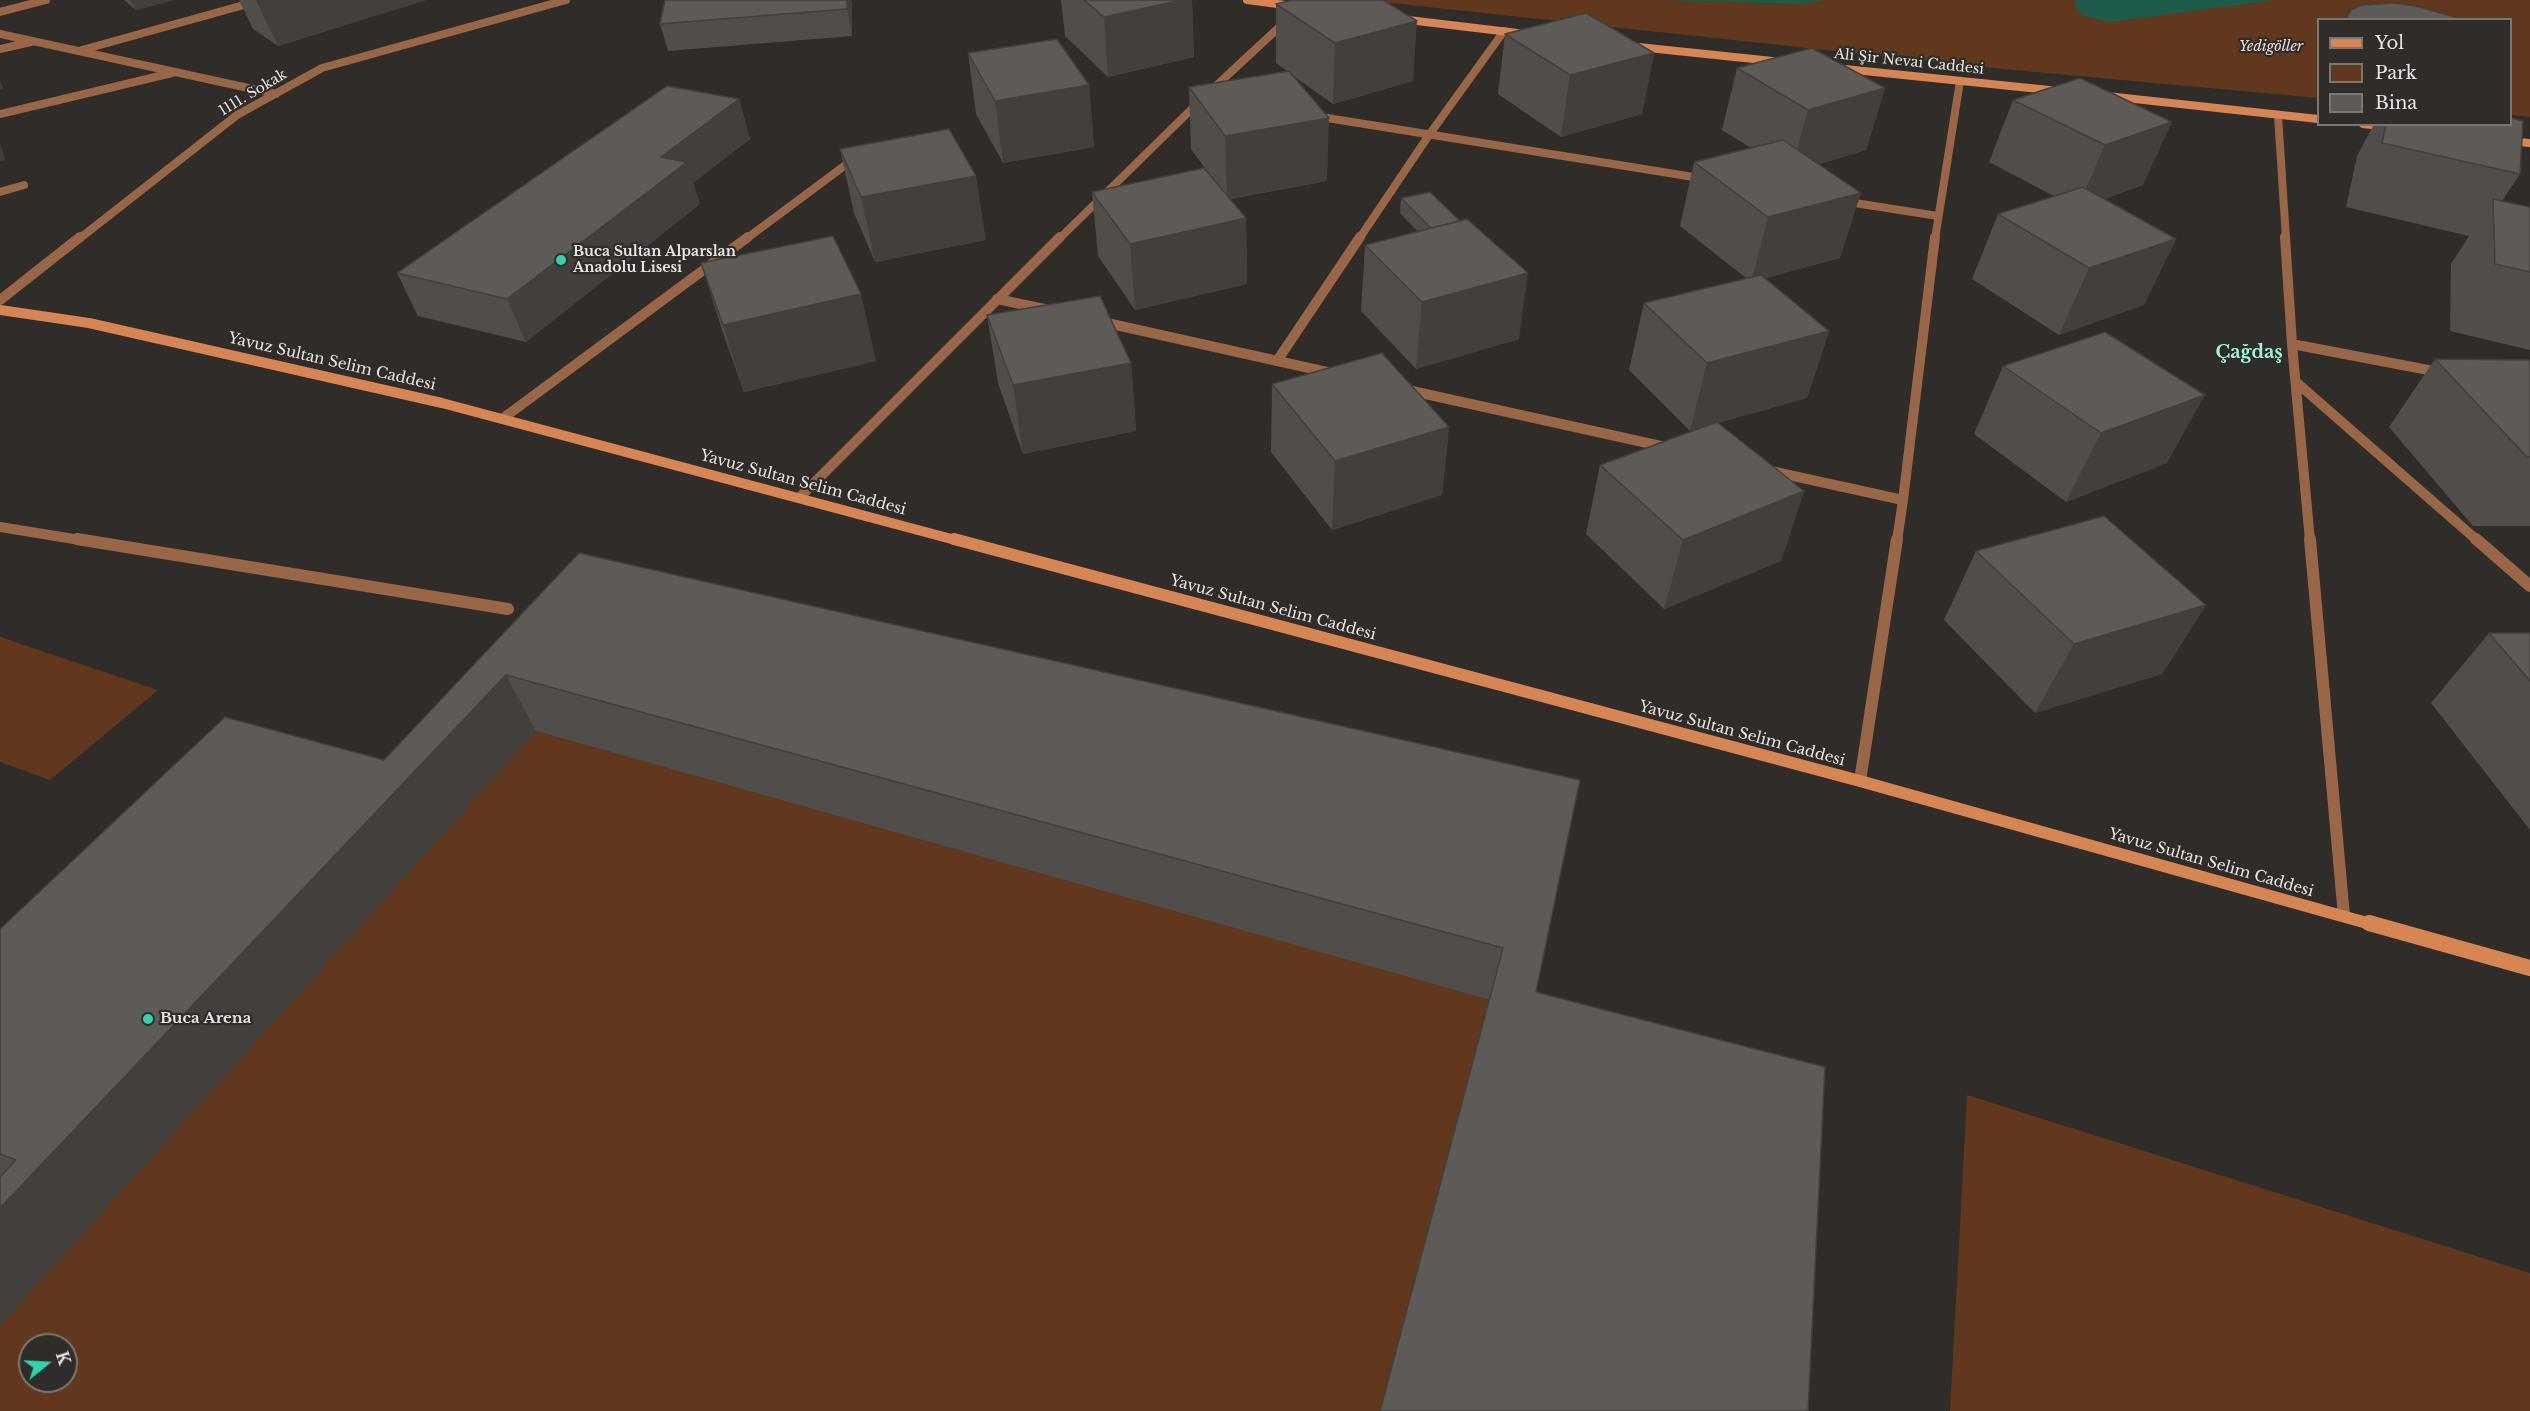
<!DOCTYPE html>
<html>
<head>
<meta charset="utf-8">
<style>
  body { margin:0 }
  #map { position:relative; width:2530px; height:1411px; overflow:hidden; background:#302c2a; font-family:"Libre Baskerville",serif }
  canvas { display:block }
  .legend { position:absolute; left:2317px; top:18px; width:195px; height:108px; box-sizing:border-box; background:#302c2a; border:2px solid #797674; margin:0; padding:8px 10px; list-style:none; font-size:18px; color:#e7e4e3 }
  .legend li { display:flex; align-items:center; gap:12px; height:30px }
  .legend b { width:30px; border:2px solid #797674 }
  .north { position:absolute; left:18px; top:1333px; width:60px; height:60px; box-sizing:border-box; background:#302c2a; border:2px solid #797674; border-radius:50%; rotate:72deg; font-size:16px; font-weight:700; line-height:24px; text-align:center; color:#e7e4e3 }
  .north::after { content:''; display:block; margin:auto; width:21px; height:27px; background:#2ed4aa; clip-path:polygon(50% 0,100% 100%,50% 72%,0 100%) }
</style>
</head>
<body>
<div id="map">
<canvas width="2530" height="1411"></canvas>
<ul class="legend">
<li><b style="height:8px;background:#d78553"></b>Yol</li>
<li><b style="height:16px;background:#61371e"></b>Park</li>
<li><b style="height:16px;background:#5e5a57"></b>Bina</li>
</ul>
<div class="north">K</div>
</div>
<script>
const c = document.querySelector('canvas').getContext('2d');
c.lineJoin = 'round';
function fillPath(path, color) { c.fillStyle = color; c.fill(path, 'evenodd'); }
const poly = rows => new Path2D(rows.map(r => 'M' + r).join(''));
function trace(path, color, width, dash) { c.strokeStyle = color; c.lineWidth = width; c.lineCap = dash ? 'butt' : 'round'; c.setLineDash(dash || []); c.stroke(path); }
function drawText(font, color, halo, rows, align = 'center') {
  c.font = font + ' "Libre Baskerville",serif'; c.lineWidth = 4.5; c.setLineDash([]); c.textBaseline = 'middle'; c.strokeStyle = halo; c.fillStyle = color; for (const [text, x, y, turn = 0] of rows) {
    c.save(); c.translate(x, y); c.rotate((+turn || 0) * Math.PI / 180); c.textAlign = isNaN(turn) ? turn : align; if (halo) c.strokeText(text, 0, 0); c.fillText(text, 0, 0); c.restore();
  }
}
const green = poly([
  [1363,0,2530,0,2530,117,2511,115,2510,20,2318,20,2318,98,1992,68],
  [0,637,158,690,50,780,0,762],
  [536,731,1492,1000,1384,1411,0,1411,0,1326],
  [30,1345,66,1345,66,1381,30,1381],
  [1967,1095,2530,1273,2530,1411,1950,1411]
]);
const water = poly([
  [1663,0,1825,0,1801,4],
  [2075,0,2275,0,2110,22,2084,16,2076,8]
]);
const laneFar1 = poly([
  [0,527,86,541]
]);
const lane = poly([
  [77,539,508,609]
]);
const streetFar2 = poly([
  [0,12,46,0],
  [0,34,276,94],
  [0,49,31,42],
  [82,50,262,0],
  [0,114,172,73],
  [2278,115,2286,239],
  [1315,116,1706,179],
  [0,192,24,185],
  [1842,201,1938,216],
  [79,239,237,115,322,68,566,0],
  [746,239,855,158],
  [1059,239,1204,97,1288,19],
  [1359,239,1429,135,1504,31],
  [1935,239,1960,81]
]);
const streetFar1 = poly([
  [2285,237,2292,344,2310,541],
  [997,299,1049,310],
  [0,300,80,237],
  [1098,321,1336,374],
  [2292,344,2444,373],
  [1277,361,1360,237],
  [2296,382,2478,541],
  [1403,389,1670,448],
  [502,419,748,237],
  [1766,470,1903,500,1935,237],
  [800,497,1060,237],
  [1897,541,1903,500]
]);
const street = poly([
  [2310,539,2344,916],
  [2476,539,2530,586],
  [1860,781,1897,539]
]);
const secondaryFar3 = poly([
  [1247,0,1293,6],
  [1400,19,1526,34],
  [1629,46,1782,62],
  [1835,68,2059,91],
  [2107,96,2318,119],
  [2363,124,2389,127],
  [2508,141,2530,143]
]);
const secondaryFar2 = poly([
  [0,310,89,323,442,403,959,541]
]);
const secondaryFar1 = poly([
  [954,539,1860,781,2374,925]
]);
const secondary = poly([
  [2369,923,2530,968]
]);
const wall = poly([
  [124,0,174,0,136,10],
  [239,0,426,0,278,46,253,29],
  [665,0,851,0,852,5,852,36,668,51,660,24],
  [1061,0,1192,0,1194,57,1108,77,1065,36],
  [1276,4,1413,81,1333,104,1292,75,1327,181,1230,199,1246,218,1247,284,1135,310,1098,256,1092,192,1209,174,1191,149,1189,87,1287,71,1276,63],
  [1505,34,1654,53,1642,114,1561,137,1498,94],
  [968,53,1089,85,1094,147,1003,163,976,114],
  [1737,68,1885,88,1866,150,1819,164,1840,258,1765,278,1829,331,1807,398,1718,423,1804,491,1781,561,1664,609,1586,534,1600,465,1707,426,1690,431,1629,370,1644,303,1746,278,1680,226,1694,162,1751,148,1722,130],
  [2080,78,2143,185,2104,199,2176,239,2144,305,2059,335,1972,279,1998,214,2054,196,1989,162,2013,100],
  [739,99,750,139,693,183,700,204,526,342,418,316,397,273],
  [2374,124,2511,124,2520,174,2502,201,2530,207,2530,350,2450,331,2451,264,2469,236,2346,207,2357,156],
  [840,149,986,240,875,262,854,213],
  [1430,192,1519,339,1416,369,1361,311,1365,245,1418,232,1400,213,1401,198],
  [701,263,876,361,744,392,722,330],
  [987,315,1131,363,1136,431,1023,454,998,383],
  [2435,359,2530,360,2530,526,2473,526,2389,427],
  [2003,366,2167,463,2066,502,1974,434],
  [1272,384,1449,427,1442,495,1332,530,1271,452],
  [1976,551,2206,605,2162,674,2035,713,1944,620],
  [579,553,1580,780,1490,1000,536,731,0,1326,0,929,384,760],
  [2489,633,2530,633,2530,830,2431,703]
]);
const shadedWall = poly([
  [130,0,174,0,136,10],
  [256,0,426,0,278,46],
  [847,0,851,0,852,5,852,36,847,9],
  [1182,0,1192,0,1194,57,1108,77,1104,17],
  [1417,21,1413,81,1333,104,1335,43],
  [1654,53,1642,114,1561,137,1570,75],
  [0,80,3,88,0,89],
  [1089,85,1094,147,1003,163,995,101],
  [1885,88,1866,150,1790,173,1808,110],
  [739,99,750,139,693,183,700,204,526,342,507,299,661,157],
  [1329,118,1327,181,1227,199,1225,136],
  [2172,122,2143,185,2077,209,2105,145],
  [0,143,5,160,0,161],
  [976,176,986,240,875,262,861,197],
  [1861,193,1840,258,1751,282,1768,217],
  [1246,218,1247,284,1135,310,1130,244],
  [2176,239,2144,305,2059,335,2089,268],
  [1528,273,1519,339,1416,369,1422,302],
  [861,294,876,361,744,392,723,325],
  [1829,331,1807,398,1690,431,1707,363],
  [1131,363,1136,431,1023,454,1013,385],
  [2205,395,2167,463,2066,502,2101,433],
  [1449,427,1442,495,1332,530,1335,461],
  [1804,491,1781,561,1664,609,1683,540],
  [2206,605,2162,674,2035,713,2074,644],
  [506,675,536,731,0,1326,0,1208]
]);
const building = poly([
  [665,0,847,0,847,9,660,24,665,0],
  [1084,0,1182,0,1104,17,1084,0],
  [1293,0,1383,0,1417,21,1335,43,1276,4,1293,0],
  [2395,3,2416,6,2455,17,2461,20,2349,20,2347,16,2351,10,2361,5,2395,3],
  [1586,13,1654,53,1570,75,1505,34,1586,13],
  [1057,39,1089,85,995,101,968,53,1057,39],
  [1812,48,1885,88,1808,110,1737,68,1812,48],
  [1289,71,1329,118,1225,136,1189,87,1289,71],
  [2080,78,2172,122,2105,145,2013,100,2080,78],
  [667,86,739,99,661,157,687,162,507,299,397,273,667,86],
  [2511,118,2523,121,2520,174,2382,143,2386,124,2511,124,2511,118],
  [949,129,976,176,861,197,840,149,949,129],
  [1783,140,1861,193,1768,217,1694,162,1783,140],
  [1204,168,1246,218,1130,244,1092,192,1204,168],
  [2083,187,2176,239,2089,268,1998,214,2083,187],
  [1430,192,1460,221,1431,228,1401,198,1430,192],
  [2493,199,2530,207,2530,272,2495,264,2493,199],
  [1467,219,1528,273,1422,302,1365,245,1467,219],
  [833,236,861,294,723,325,701,263,833,236],
  [1761,275,1829,331,1707,363,1644,303,1761,275],
  [1100,296,1131,363,1013,385,987,315,1100,296],
  [2105,332,2205,395,2101,433,2003,366,2105,332],
  [1382,353,1449,427,1335,461,1272,384,1382,353],
  [2435,359,2530,360,2530,457,2527,457,2435,359],
  [1717,422,1804,491,1683,540,1600,465,1717,422],
  [2104,516,2206,605,2074,644,1976,551,2104,516],
  [579,553,1580,780,1536,992,1825,1067,1808,1411,1380,1411,1503,948,506,675,0,1208,0,1177,16,1160,0,1154,0,929,225,717,384,760,579,553],
  [2489,633,2530,633,2530,681,2489,633]
]);
const markers = [
  [561,260,6,"#2ed4aa"],
  [148,1019,6,"#2ed4aa"]
];
const farParknames = [
  ["Yedigöller",2271,47]
];
const farStreetnames = [
  ["Ali Şir Nevai Caddesi",1909,62,6],
  ["1111. Sokak",253,93,-31]
];
const farPoinames = [
  ["Buca Sultan Alparslan",573,252],
  ["Anadolu Lisesi",573,268]
];
const streetNames = [
  ["Yavuz Sultan Selim Caddesi",332,362,13],
  ["Yavuz Sultan Selim Caddesi",803,483,15],
  ["Yavuz Sultan Selim Caddesi",1273,608,15],
  ["Yavuz Sultan Selim Caddesi",1742,734,15],
  ["Yavuz Sultan Selim Caddesi",2211,863,16]
];
const poiNames = [
  ["Buca Arena",160,1019]
];
const farDistrictnames = [
  ["Çağdaş",2249,353]
];
fillPath(green, '#61371e');
fillPath(water, '#1d5c4a');
trace(laneFar1, '#9a6648', 10);
trace(lane, '#9a6648', 12);
trace(streetFar2, '#9a6648', 8);
trace(streetFar1, '#9a6648', 10);
trace(street, '#9a6648', 12);
trace(secondaryFar3, '#d78553', 8);
trace(secondaryFar2, '#d78553', 10);
trace(secondaryFar1, '#d78553', 12);
trace(secondary, '#d78553', 16);
fillPath(wall, '#514d4b');
fillPath(shadedWall, '#423f3d');
fillPath(building, '#5e5a57');
trace(building, '#423f3d', 1.5);
for (const [x, y, r, color] of markers) { const dot = new Path2D(); dot.arc(x, y, r, 0, 2 * Math.PI); c.fillStyle = color; c.fill(dot); trace(dot, '#302c2a', 2); }
drawText('italic 14px', '#f3ddd1', '#302c2a', farParknames);
drawText('14px', '#e7e4e3', '#302c2a', farStreetnames);
drawText('bold 14px', '#e7e4e3', '#302c2a', farPoinames, 'left');
drawText('15px', '#e7e4e3', '#302c2a', streetNames);
drawText('bold 15px', '#e7e4e3', '#302c2a', poiNames, 'left');
drawText('bold 18px', '#9af7d8', '#302c2a', farDistrictnames);
</script>
</body>
</html>
